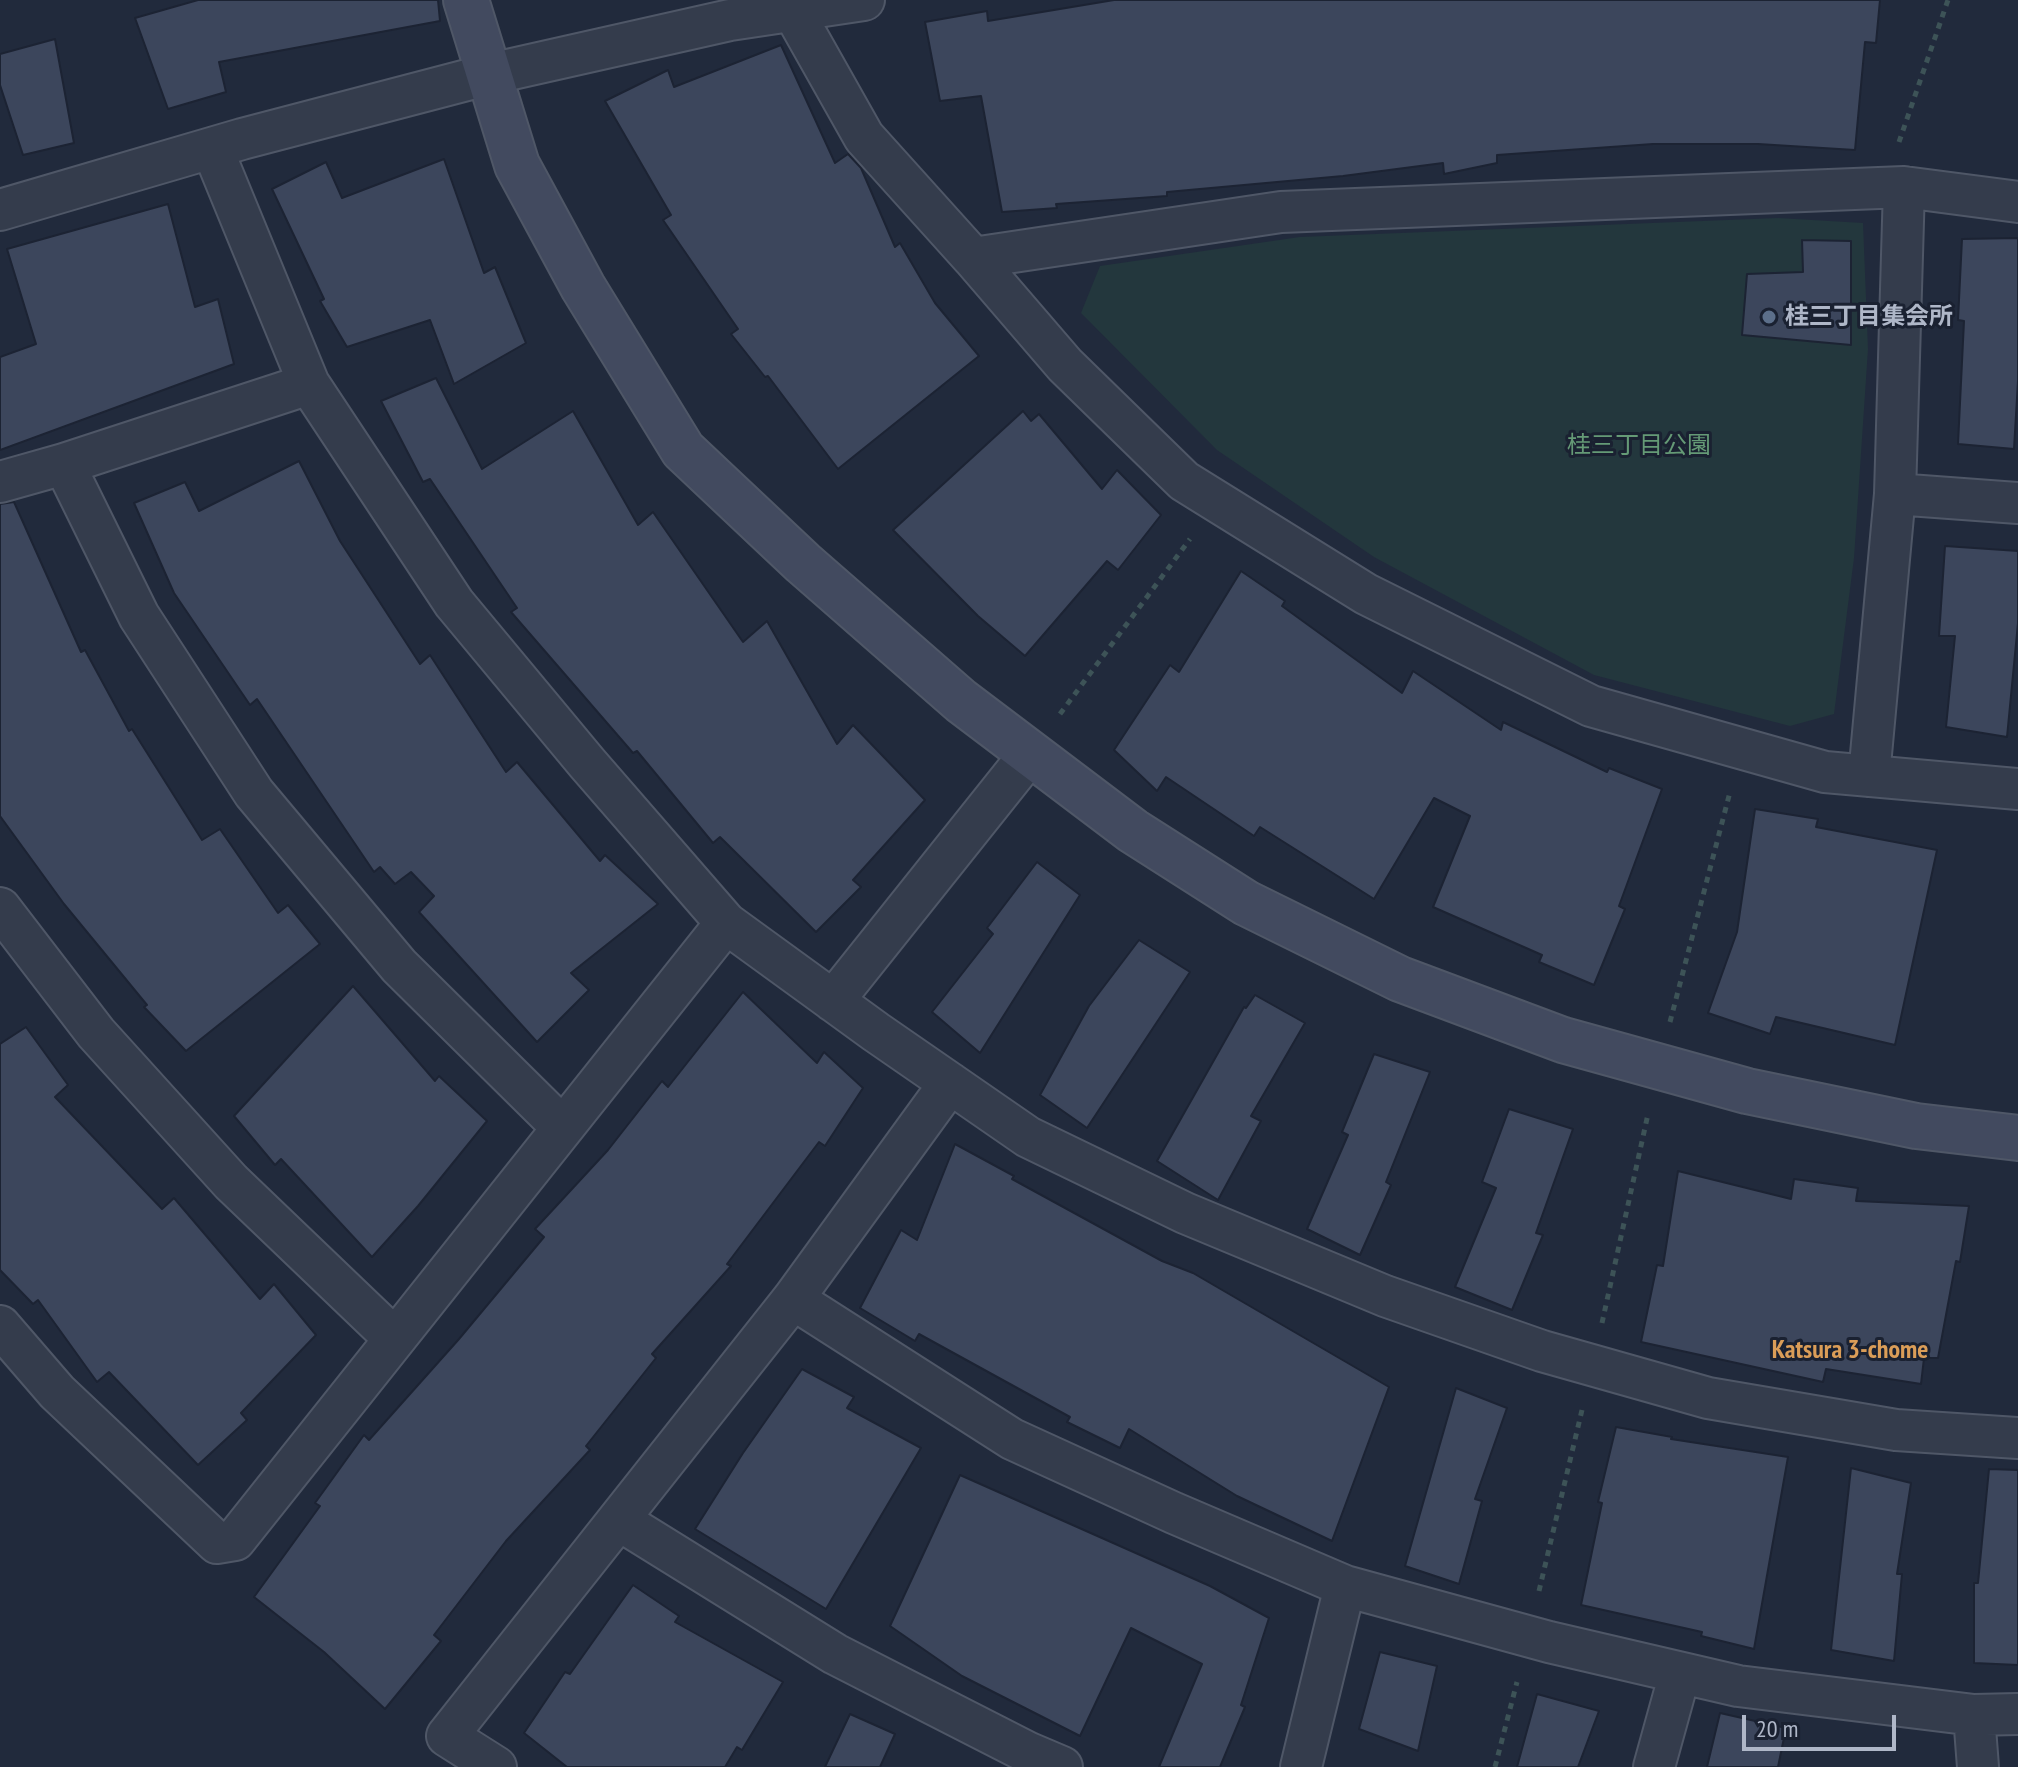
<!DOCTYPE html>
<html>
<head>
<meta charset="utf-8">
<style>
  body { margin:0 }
  #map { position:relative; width:2018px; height:1767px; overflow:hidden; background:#212a3c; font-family:"PT Sans Narrow",sans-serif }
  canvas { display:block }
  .scale { position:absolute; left:1742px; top:1715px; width:154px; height:36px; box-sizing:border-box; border:4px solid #afb7c8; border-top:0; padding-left:10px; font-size:24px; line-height:28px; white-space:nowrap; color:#afb7c8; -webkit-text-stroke:6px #1a2131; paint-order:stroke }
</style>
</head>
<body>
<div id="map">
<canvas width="2018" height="1767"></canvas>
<div class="scale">20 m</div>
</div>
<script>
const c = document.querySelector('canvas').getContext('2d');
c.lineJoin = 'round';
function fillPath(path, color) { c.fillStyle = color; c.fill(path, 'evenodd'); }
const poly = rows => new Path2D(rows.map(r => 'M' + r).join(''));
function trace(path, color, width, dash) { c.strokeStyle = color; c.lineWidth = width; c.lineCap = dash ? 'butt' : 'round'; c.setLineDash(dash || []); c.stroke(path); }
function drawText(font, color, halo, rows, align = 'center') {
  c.font = font + ' "PT Sans Narrow","Noto Sans JP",sans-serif'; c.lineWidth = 6; c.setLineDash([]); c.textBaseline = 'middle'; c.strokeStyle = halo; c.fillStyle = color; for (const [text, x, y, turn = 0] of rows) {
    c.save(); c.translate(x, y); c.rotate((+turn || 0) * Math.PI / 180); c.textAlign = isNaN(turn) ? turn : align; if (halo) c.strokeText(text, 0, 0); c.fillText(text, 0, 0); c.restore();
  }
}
const green = poly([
  [1778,218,1863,223,1868,349,1854,558,1834,714,1790,726,1594,675,1374,557,1217,450,1081,313,1100,266,1300,237]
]);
const building = poly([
  [198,0,438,0,440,21,219,62,226,92,168,109,135,18,198,0],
  [1114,0,1880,0,1876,43,1865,42,1855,150,1758,144,1653,144,1497,155,1497,163,1444,174,1443,163,1343,176,1167,192,1167,196,1056,204,1057,208,1002,212,981,96,940,101,925,22,987,11,988,21,1114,0],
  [55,39,74,143,23,155,0,85,0,54,55,39],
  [781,45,835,163,848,154,861,168,895,247,900,243,935,303,979,356,838,469,768,376,765,377,731,334,738,329,663,220,671,215,605,101,668,70,674,87,781,45],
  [444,159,484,273,495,267,526,343,454,384,430,320,347,347,320,301,324,299,272,189,326,162,342,198,444,159],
  [168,204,195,307,218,299,234,364,0,450,0,357,36,344,7,249,168,204],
  [2018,238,2018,381,2014,449,1958,444,1964,321,1958,320,1962,239,2018,238],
  [1802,240,1851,241,1851,345,1742,335,1747,274,1803,272,1802,240],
  [436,378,482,469,573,411,638,525,653,512,743,642,767,621,837,744,853,725,925,800,853,880,861,887,816,932,720,837,713,843,637,751,633,753,511,612,517,608,430,479,423,482,381,401,436,378],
  [1023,411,1031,421,1039,414,1102,489,1117,470,1161,515,1118,570,1107,561,1025,656,978,616,893,530,1023,411],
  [299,461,340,541,420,664,430,655,506,772,517,762,600,861,605,855,658,904,571,973,589,990,537,1042,419,912,434,896,411,872,395,884,380,867,374,872,257,699,250,705,174,593,134,503,185,482,199,511,299,461],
  [14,502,81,652,85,650,129,731,132,729,202,840,220,829,278,913,288,905,320,944,186,1051,144,1007,147,1005,64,904,0,816,0,504,14,502],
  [1945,546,2018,551,2018,623,2007,737,1946,727,1955,636,1939,636,1945,546],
  [1241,571,1285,601,1282,606,1402,693,1413,671,1501,730,1503,722,1607,772,1609,768,1662,789,1619,906,1625,909,1594,985,1539,962,1542,955,1433,907,1470,816,1434,798,1374,899,1260,827,1254,836,1166,777,1157,791,1114,750,1170,665,1179,672,1241,571],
  [1755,809,1818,819,1816,827,1937,850,1895,1045,1776,1017,1770,1034,1708,1013,1737,932,1755,809],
  [1037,862,1080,895,980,1053,932,1012,993,934,987,928,1037,862],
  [1139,940,1190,972,1087,1128,1040,1095,1089,1006,1139,940],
  [353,986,435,1081,439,1076,487,1121,418,1206,372,1257,281,1159,275,1165,234,1116,353,986],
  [743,992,817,1063,824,1052,863,1088,825,1146,819,1142,727,1264,731,1266,652,1354,656,1358,586,1446,590,1450,506,1541,434,1635,441,1641,385,1709,324,1652,254,1597,320,1506,315,1503,364,1435,369,1440,459,1339,544,1237,535,1229,608,1150,662,1081,668,1087,743,992],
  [1255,995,1305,1023,1251,1116,1261,1121,1218,1200,1157,1161,1244,1007,1246,1008,1255,995],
  [26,1027,68,1085,55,1097,162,1209,174,1198,260,1299,274,1284,316,1335,241,1413,247,1420,198,1465,109,1372,97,1382,38,1300,33,1304,0,1270,0,1044,26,1027],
  [1374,1054,1430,1072,1386,1182,1391,1185,1360,1255,1307,1229,1348,1135,1342,1132,1374,1054],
  [1509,1109,1573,1129,1536,1233,1543,1235,1512,1310,1455,1287,1496,1188,1482,1182,1509,1109],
  [955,1144,1014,1176,1012,1179,1162,1261,1193,1273,1389,1387,1332,1541,1237,1496,1129,1429,1120,1448,1067,1422,1070,1417,919,1334,915,1341,860,1308,901,1230,917,1240,955,1144],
  [1678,1171,1791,1199,1794,1179,1858,1188,1856,1201,1969,1206,1960,1262,1956,1261,1938,1358,1924,1358,1921,1384,1826,1369,1823,1382,1641,1342,1657,1265,1663,1266,1678,1171],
  [802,1369,854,1397,847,1408,921,1448,826,1609,695,1529,743,1453,802,1369],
  [1456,1388,1507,1408,1475,1499,1482,1501,1459,1584,1405,1566,1456,1388],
  [1616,1427,1672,1437,1671,1439,1788,1457,1754,1649,1701,1636,1702,1632,1581,1605,1602,1503,1598,1502,1616,1427],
  [1851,1468,1911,1483,1897,1574,1902,1574,1894,1661,1831,1650,1851,1468],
  [1989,1469,2018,1470,2018,1665,1974,1663,1974,1583,1978,1583,1989,1469],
  [960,1475,1210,1586,1269,1618,1241,1705,1245,1707,1220,1767,1159,1767,1202,1664,1131,1628,1080,1736,962,1676,890,1626,960,1475],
  [633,1585,679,1616,675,1622,783,1682,742,1750,737,1747,725,1767,567,1767,524,1733,565,1672,570,1674,633,1585],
  [1380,1652,1437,1666,1418,1751,1359,1729,1380,1652],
  [1537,1694,1599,1711,1578,1767,1517,1767,1537,1694],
  [1720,1713,1786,1728,1778,1767,1707,1767,1720,1713],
  [850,1714,895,1734,880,1767,825,1767,850,1714]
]);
const path = poly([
  [1899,142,1948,0],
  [1060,714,1190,539],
  [1670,1022,1730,792],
  [1602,1323,1648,1114],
  [1539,1591,1582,1410],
  [1495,1767,1517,1682]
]);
const street = poly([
  [793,11,864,137,973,258,1065,365,1184,481,1366,594,1591,706,1825,772,2018,789],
  [212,148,309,384,454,603,587,763,726,923,876,1032,1028,1137,1185,1213,1385,1296,1542,1351,1708,1398,1896,1430,2018,1438],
  [1904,187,1895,494,2018,503],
  [0,210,242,139,490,74,730,20,864,0],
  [973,258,1281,212,1904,187,2018,202],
  [64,464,139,616,254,793,399,966,562,1127],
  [0,482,64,464,309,384],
  [1869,776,1895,494],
  [0,908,96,1033,231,1182,395,1339],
  [833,1001,1030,754],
  [793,1299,1012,1439,1174,1513,1345,1586,1549,1642,1738,1686,1974,1715,2018,1714],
  [0,1326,57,1392,217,1543,235,1540,726,923],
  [619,1520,835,1654,1029,1753,1062,1767],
  [1974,1715,1978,1767],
  [496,1767,447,1736,793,1299,950,1083],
  [1301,1767,1345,1586],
  [1654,1767,1680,1673]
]);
const secondary = poly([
  [466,0,517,165,583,287,683,450,803,563,961,701,1133,831,1246,903,1400,979,1563,1040,1747,1091,1916,1126,2018,1138]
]);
const markers = [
  [1769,317,8,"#5c6f8a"]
];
const poiNames = [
  ["桂三丁目集会所",1785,317]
];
const parkNames = [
  ["桂三丁目公園",1639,446]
];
const neighbourhoodNames = [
  ["Katsura 3-chome",1850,1351]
];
fillPath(green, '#23373d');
fillPath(building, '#3c465c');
trace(building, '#1c2333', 2);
trace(street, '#4f5767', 44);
trace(secondary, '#4f5767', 48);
trace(path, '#3d5357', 5, [6, 6]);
trace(street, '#343c4c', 40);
trace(secondary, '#424a5f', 44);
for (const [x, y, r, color] of markers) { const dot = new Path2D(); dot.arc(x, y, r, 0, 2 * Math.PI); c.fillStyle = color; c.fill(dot); trace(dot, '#1a2131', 3); }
drawText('bold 24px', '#afb7c8', '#1a2131', poiNames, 'left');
drawText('24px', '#659a76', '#1a2131', parkNames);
drawText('bold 26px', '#da9d58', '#1a2131', neighbourhoodNames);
</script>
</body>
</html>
